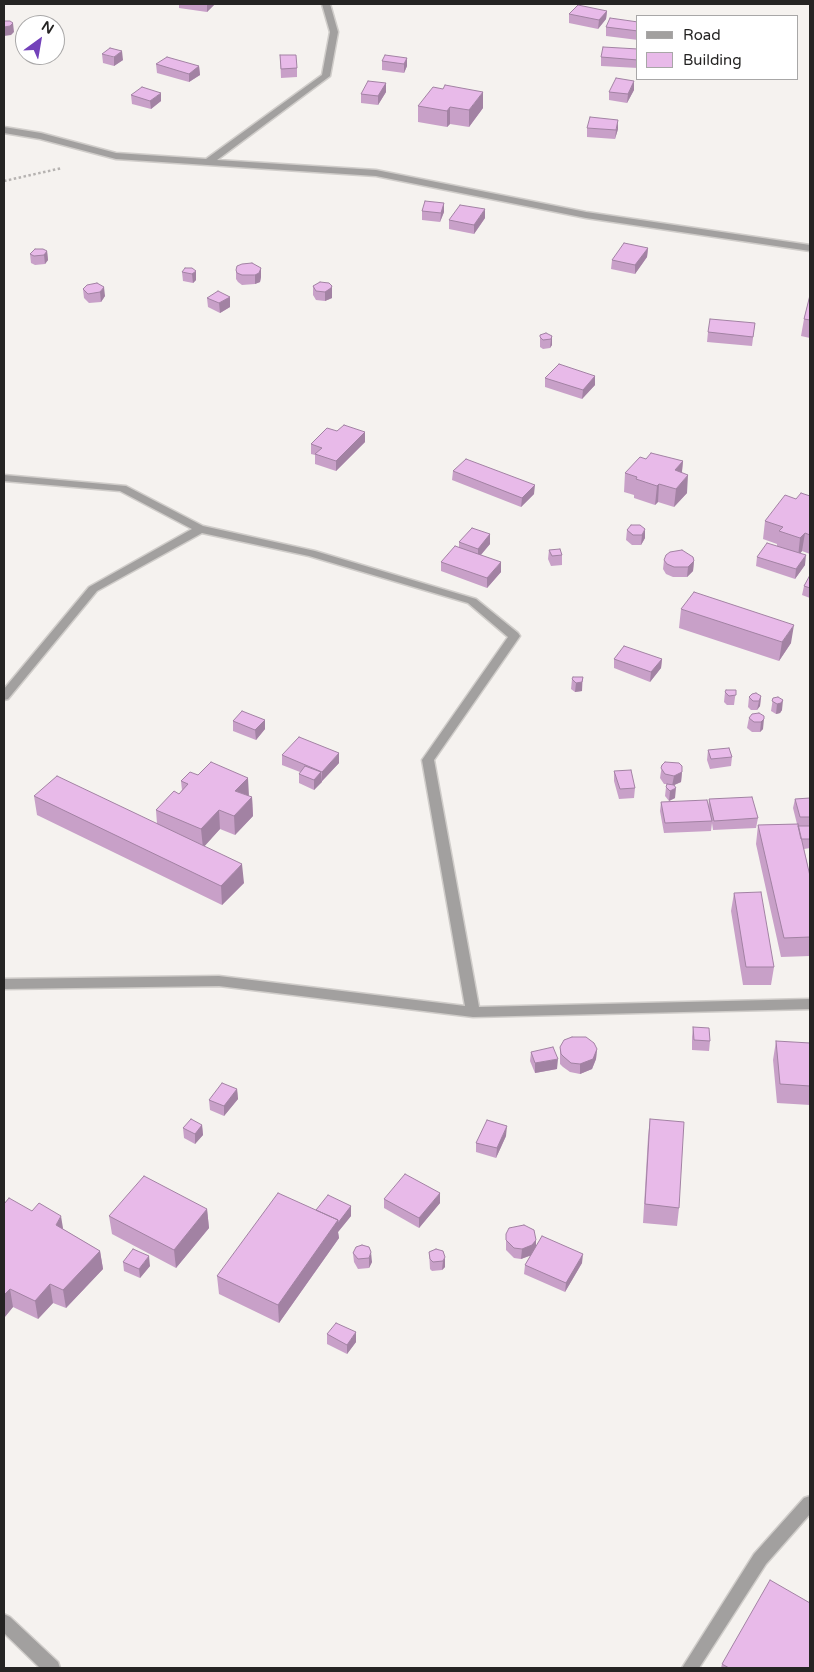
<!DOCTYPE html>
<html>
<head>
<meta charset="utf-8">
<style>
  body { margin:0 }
  #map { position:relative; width:814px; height:1672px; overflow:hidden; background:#f5f2ef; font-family:"Varela Round",sans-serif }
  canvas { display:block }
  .frame { position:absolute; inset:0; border:5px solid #252423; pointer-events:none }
  .legend { position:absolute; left:636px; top:15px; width:162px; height:65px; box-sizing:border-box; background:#fff; border:1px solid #a8a7a7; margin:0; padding:6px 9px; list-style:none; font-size:15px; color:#252423 }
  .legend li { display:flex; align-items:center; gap:10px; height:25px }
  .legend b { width:25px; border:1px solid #a8a7a7 }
  .north { position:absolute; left:15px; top:15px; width:50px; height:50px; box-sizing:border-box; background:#fff; border:1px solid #a8a7a7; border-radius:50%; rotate:32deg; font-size:14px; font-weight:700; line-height:20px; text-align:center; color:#252423 }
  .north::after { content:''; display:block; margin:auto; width:18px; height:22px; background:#7342ba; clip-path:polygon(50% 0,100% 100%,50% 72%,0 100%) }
</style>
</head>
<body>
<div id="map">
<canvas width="814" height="1672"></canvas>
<div class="frame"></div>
<ul class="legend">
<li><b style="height:6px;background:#a2a09f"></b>Road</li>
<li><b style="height:14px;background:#e8bae9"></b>Building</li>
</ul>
<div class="north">N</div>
</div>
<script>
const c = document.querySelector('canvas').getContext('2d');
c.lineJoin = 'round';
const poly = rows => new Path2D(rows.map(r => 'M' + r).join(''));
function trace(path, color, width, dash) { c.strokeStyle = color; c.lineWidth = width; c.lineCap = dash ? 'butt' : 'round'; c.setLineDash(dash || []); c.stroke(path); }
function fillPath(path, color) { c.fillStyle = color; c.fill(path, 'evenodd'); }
const path = poly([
  [4,181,62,168]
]);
const street = poly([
  [322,4,330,4,338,32,330,76,217,160,376,170,586,212,810,245,810,251,586,218,376,176,116,159,40,139,4,133,4,127,41,133,116,153,206,159,322,75,330,32,322,4],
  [4,475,126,486,203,526,315,551,476,599,518,633,520,636,518,639,434,760,479,1007,810,999,810,1009,473,1017,219,986,4,989,4,979,219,976,465,1006,422,760,508,637,468,603,309,556,202,533,97,591,8,699,4,700,4,689,89,587,192,529,120,491,4,481,4,475],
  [810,1496,810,1514,766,1564,699,1668,682,1668,754,1554,804,1498,810,1496],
  [4,1614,10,1617,58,1662,60,1668,40,1668,4,1633,4,1614]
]);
const wall = poly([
  [179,4,215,4,207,12,179,8],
  [607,11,606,19,598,29,569,23,569,14],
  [638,22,638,40,606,36,606,27],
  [638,49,638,68,601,66,601,57],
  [102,54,123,60,114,66,103,63],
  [280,55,297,68,297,77,281,78],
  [407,58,407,66,404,73,382,70,382,61],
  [156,64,199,66,200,75,189,82,157,73],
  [386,83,386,92,378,105,361,103,361,94],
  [634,90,627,103,609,100,609,92],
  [131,95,161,101,151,109,132,104],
  [418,106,483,108,469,127,450,124,447,127,418,122],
  [587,128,618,129,615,139,587,137],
  [444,203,444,212,440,222,422,220,422,211],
  [485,218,474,234,449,229,449,220],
  [648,248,647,257,635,274,611,269,612,260],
  [47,251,48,260,45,264,35,265,31,263,30,254],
  [192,268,196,280,193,283,183,281,182,272],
  [236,270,261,277,260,282,255,284,242,285,238,282,236,279],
  [97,283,105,296,101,302,89,303,84,298,83,289],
  [313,286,332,286,332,298,325,301,316,300,313,295],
  [810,295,810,338,801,336,804,319],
  [230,297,230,307,220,313,208,307,207,298],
  [755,323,752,346,707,342,708,332],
  [540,335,552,336,552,345,550,348,543,349,540,347],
  [595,376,595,385,582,399,545,387,545,378],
  [365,442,336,471,315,464,315,455,311,454,311,444],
  [646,459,683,461,682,472,687,493,674,507,658,502,655,505,634,498,634,495,624,492,625,473],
  [453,471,534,494,521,507,452,480],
  [810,496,810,554,802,551,800,553,805,565,795,579,756,566,757,557,777,546,777,544,763,539,765,521,796,499],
  [640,525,645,538,641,545,632,545,626,540,627,530],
  [490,534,490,544,481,555,501,572,487,588,441,571,441,562,459,547,459,542],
  [549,550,562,555,562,565,551,566,548,559],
  [664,560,694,561,693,571,687,577,673,577,666,574,663,569],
  [810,575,810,598,802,595,804,586],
  [681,609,791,643,779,661,679,628],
  [614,659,662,659,661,668,650,682,614,668],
  [583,677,582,691,575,692,571,689,572,679],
  [736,690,734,705,727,705,724,702,725,692],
  [761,696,760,706,757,710,751,710,748,707,749,697],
  [773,698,782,710,780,713,776,714,771,711],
  [759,713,763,729,760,732,752,732,747,728,749,718],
  [265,720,265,729,256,740,233,731,233,721],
  [708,750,732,757,731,766,710,769,707,760],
  [282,755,339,763,314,790,299,783,299,774,300,772,282,765],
  [662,765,682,772,681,782,674,785,675,798,669,801,665,796,666,787,667,784,664,784,660,778],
  [614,771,635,788,634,798,619,799,614,781],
  [181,781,252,797,253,816,235,835,220,829,204,846,244,883,222,905,37,815,34,796,157,824,156,810,179,794,182,790],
  [810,798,810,848,804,849,810,876,810,956,781,957,756,844,758,825,797,824,793,808,795,799],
  [709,799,758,818,756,828,713,830,712,823,711,831,664,833,660,811,661,802,708,808],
  [734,893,774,967,771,985,743,985,731,911],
  [693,1027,710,1041,709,1051,692,1050,692,1037],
  [776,1041,810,1046,810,1105,777,1103,773,1060],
  [560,1047,597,1049,596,1059,592,1069,580,1074,570,1072,563,1067,560,1064],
  [531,1052,557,1069,535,1073,530,1061],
  [237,1089,238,1099,224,1116,210,1110,209,1100],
  [650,1119,679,1208,677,1226,643,1223,648,1137],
  [202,1125,203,1135,195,1144,184,1138,183,1128],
  [506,1136,496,1158,476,1152,476,1143],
  [384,1199,440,1203,419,1228,384,1208],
  [4,1204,63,1229,100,1251,103,1269,66,1308,53,1303,38,1319,13,1307,4,1318],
  [351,1206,351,1216,338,1232,339,1238,279,1323,219,1294,217,1276,316,1210],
  [207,1209,209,1228,176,1268,112,1234,109,1216],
  [506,1234,536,1247,582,1263,565,1292,524,1274,525,1265,531,1255,521,1259,514,1258,506,1250],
  [362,1245,372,1262,369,1268,358,1269,354,1262,353,1253],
  [443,1251,445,1267,442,1270,432,1271,430,1269,429,1252],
  [123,1262,150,1266,140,1278,124,1271],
  [327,1334,356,1342,347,1354,327,1344],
  [722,1664,810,1668,721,1668]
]);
const shadedWall = poly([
  [207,4,215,4,207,12],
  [607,11,606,19,598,29,599,20],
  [13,23,14,32,11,35,4,36,4,27],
  [122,51,123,60,114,66,114,57],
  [407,58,407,66,404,73,404,64],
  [199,66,200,75,189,82,189,74],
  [634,81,634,90,627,103,628,94],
  [386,83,386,92,378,105,378,96],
  [483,92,483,108,469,127,469,110],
  [161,93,161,101,151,109,150,101],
  [450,107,450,124,447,127,447,111],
  [618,120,618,129,615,139,616,130],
  [444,203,444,212,440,222,441,213],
  [485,209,485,218,474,234,474,225],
  [648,248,647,257,635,274,635,265],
  [47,251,48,260,45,264,44,255],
  [261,268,261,277,260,282,255,284,255,275],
  [196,271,196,280,193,283,192,274],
  [332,286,332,298,325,301,325,292],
  [104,287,105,296,101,302,100,292],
  [230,297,230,307,220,313,219,303],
  [552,336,552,345,550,348,551,339],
  [595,376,595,385,582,399,583,390],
  [365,432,365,442,336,471,336,461],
  [683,461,681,480,675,470],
  [688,475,687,493,674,507,676,489],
  [659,484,658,502,655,505,657,486],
  [535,485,534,494,521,507,522,498],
  [645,529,645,538,641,545,642,535],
  [805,533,802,551,798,557,800,538],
  [490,534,490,544,478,558,478,549],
  [806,555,805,565,795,579,796,569],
  [694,561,693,571,687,577,688,567],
  [501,562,501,572,487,588,487,578],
  [794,625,791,643,779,661,782,642],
  [662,659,661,668,650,682,651,672],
  [582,682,582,691,575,692,576,683],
  [761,696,760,706,757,710,759,701],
  [783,700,782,710,780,713,776,714,777,704],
  [764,719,763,729,760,732,761,722],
  [265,720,265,729,256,740,255,730],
  [339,753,339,763,322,781,322,772],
  [321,772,322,782,314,790,314,780],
  [682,772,681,782,672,786,674,776],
  [248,778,249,796,235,791],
  [676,788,675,798,669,801,670,791],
  [252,797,253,816,235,835,234,816],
  [219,810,220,829,203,848,201,829],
  [242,864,244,883,222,905,221,886],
  [597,1049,596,1059,592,1069,580,1074,580,1064],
  [558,1059,557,1069,535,1073,535,1063],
  [237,1089,238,1099,224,1116,224,1106],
  [202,1125,203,1135,195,1144,195,1134],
  [507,1126,506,1136,496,1158,497,1148],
  [440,1193,440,1203,419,1228,419,1218],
  [351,1206,351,1216,338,1232,339,1238,279,1323,278,1305,338,1220],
  [207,1209,209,1228,176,1268,174,1250],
  [61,1216,64,1234,56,1225],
  [536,1240,536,1249,532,1255,521,1259,522,1249],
  [100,1251,103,1269,66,1308,63,1290],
  [371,1252,372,1262,369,1268,369,1258],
  [583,1254,582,1263,565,1292,566,1283],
  [149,1256,150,1266,140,1278,139,1269],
  [445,1257,445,1267,442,1270,443,1261],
  [50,1284,53,1303,38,1319,35,1301],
  [10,1289,13,1307,4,1318,4,1295],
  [356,1332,356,1342,347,1354,347,1345]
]);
const building = poly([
  [578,5,607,11,599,20,569,14,578,5],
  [610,18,638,22,638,31,606,27,610,18],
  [4,21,10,21,13,23,10,26,4,27,4,21],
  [603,47,638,49,638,60,601,57,603,47],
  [110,48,122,51,114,57,102,54,110,48],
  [280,55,296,55,297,68,281,69,280,55],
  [385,55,407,58,404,64,382,61,385,55],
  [167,57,199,66,189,74,156,64,167,57],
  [616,78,634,81,628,94,609,92,616,78],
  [368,81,386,83,378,96,361,94,368,81],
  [445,85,483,92,469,110,450,107,447,111,418,106,433,87,443,89,445,85],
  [142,87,161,93,150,101,131,95,142,87],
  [590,117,618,120,616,130,587,128,590,117],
  [425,201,444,203,441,213,422,211,425,201],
  [460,205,485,209,474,225,449,220,460,205],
  [624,243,648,248,635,265,612,260,624,243],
  [35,249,43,249,47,251,44,255,34,256,30,254,35,249],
  [252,263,261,268,259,273,255,275,242,275,237,273,236,270,237,266,242,264,252,263],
  [185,268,192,268,196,271,192,274,182,272,185,268],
  [320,282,329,283,332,286,331,288,325,292,316,291,313,286,320,282],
  [97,283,104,287,100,292,88,294,83,289,87,285,97,283],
  [218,291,230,297,219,303,207,298,218,291],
  [810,295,810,320,804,319,810,295],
  [710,319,755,323,753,337,708,332,710,319],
  [546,333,552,336,551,339,543,340,540,337,540,335,546,333],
  [559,364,595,376,583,390,545,378,559,364],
  [344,425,365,432,336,461,315,454,322,448,311,444,327,428,337,431,344,425],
  [651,453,683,461,675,470,688,475,676,489,659,484,657,486,636,479,637,477,625,473,640,457,646,459,651,453],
  [466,459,535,485,522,498,453,471,466,459],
  [801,493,810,496,810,535,805,533,800,538,779,531,783,527,765,521,785,495,796,499,801,493],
  [631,525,640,525,645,529,642,535,633,535,627,530,631,525],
  [472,528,490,534,478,549,459,542,472,528],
  [767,543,806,555,796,569,757,557,767,543],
  [455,546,501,562,487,578,441,562,455,546],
  [560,549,562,555,552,556,549,550,560,549],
  [682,550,693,557,694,561,688,567,674,567,667,564,664,560,666,555,670,552,682,550],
  [810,575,810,588,804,586,810,575],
  [694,592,794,625,782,642,681,609,694,592],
  [624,646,662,659,651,672,614,659,624,646],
  [573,677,583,677,582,682,576,683,572,679,573,677],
  [726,690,736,690,736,695,729,696,725,692,726,690],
  [756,693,761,696,759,701,753,701,749,697,752,694,756,693],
  [778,697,783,700,781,703,777,704,772,701,773,698,778,697],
  [242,711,265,720,255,730,233,721,242,711],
  [759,713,764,716,764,719,761,722,754,722,749,718,752,714,759,713],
  [299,737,339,753,322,772,282,755,299,737],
  [729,748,732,757,711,759,708,750,729,748],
  [211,762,248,778,235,791,252,797,234,816,219,810,201,829,156,810,174,791,179,794,188,784,181,781,190,772,198,775,211,762],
  [665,762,679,763,682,766,682,772,674,776,665,774,661,768,662,765,665,762],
  [305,766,321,772,314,780,299,774,305,766],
  [631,770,635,788,620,789,614,771,631,770],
  [57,776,242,864,221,886,34,796,57,776],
  [667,784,674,785,676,788,670,791,666,787,667,784],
  [752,797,758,818,714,821,709,799,752,797],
  [810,798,810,817,800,817,795,799,810,798],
  [707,800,712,821,665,823,661,802,707,800],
  [798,824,810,876,810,937,784,938,758,825,798,824],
  [798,826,810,826,810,839,801,839,798,826],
  [761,892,774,967,746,967,734,893,761,892],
  [693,1027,709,1028,710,1041,694,1040,693,1027],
  [572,1037,586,1037,594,1043,597,1049,593,1059,580,1064,571,1063,564,1057,561,1054,560,1047,564,1040,572,1037],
  [776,1041,810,1043,810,1086,780,1084,776,1041],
  [553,1047,558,1059,535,1063,531,1052,553,1047],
  [222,1083,237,1089,224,1106,209,1100,222,1083],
  [191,1119,202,1125,195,1134,183,1128,191,1119],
  [650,1119,684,1122,679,1208,645,1204,650,1119],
  [487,1120,507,1126,497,1148,476,1143,487,1120],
  [405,1174,440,1193,419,1218,384,1199,405,1174],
  [144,1176,207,1209,174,1250,109,1216,144,1176],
  [278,1193,338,1220,278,1305,217,1276,278,1193],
  [328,1195,351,1206,338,1223,338,1220,316,1210,328,1195],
  [9,1198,32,1211,39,1203,61,1216,56,1225,100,1251,63,1290,50,1284,35,1301,10,1289,4,1295,4,1204,9,1198],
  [524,1225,534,1230,536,1240,532,1245,522,1249,514,1248,506,1240,506,1234,509,1228,524,1225],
  [542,1236,583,1254,566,1283,525,1265,542,1236],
  [362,1245,369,1247,371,1252,369,1258,358,1259,353,1253,356,1247,362,1245],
  [133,1249,149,1256,139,1269,123,1262,133,1249],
  [436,1249,443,1251,445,1257,443,1261,433,1262,430,1259,429,1252,436,1249],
  [336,1323,356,1332,347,1345,327,1334,336,1323],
  [770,1580,810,1603,810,1668,729,1668,722,1664,770,1580]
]);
trace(street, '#d0cdca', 3);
trace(path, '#b6b3b1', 2.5, [2.5, 2.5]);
fillPath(street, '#a2a09f');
fillPath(wall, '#c8a0c8');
fillPath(shadedWall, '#a282a3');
fillPath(building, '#e8bae9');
trace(building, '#a282a3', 1);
</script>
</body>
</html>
